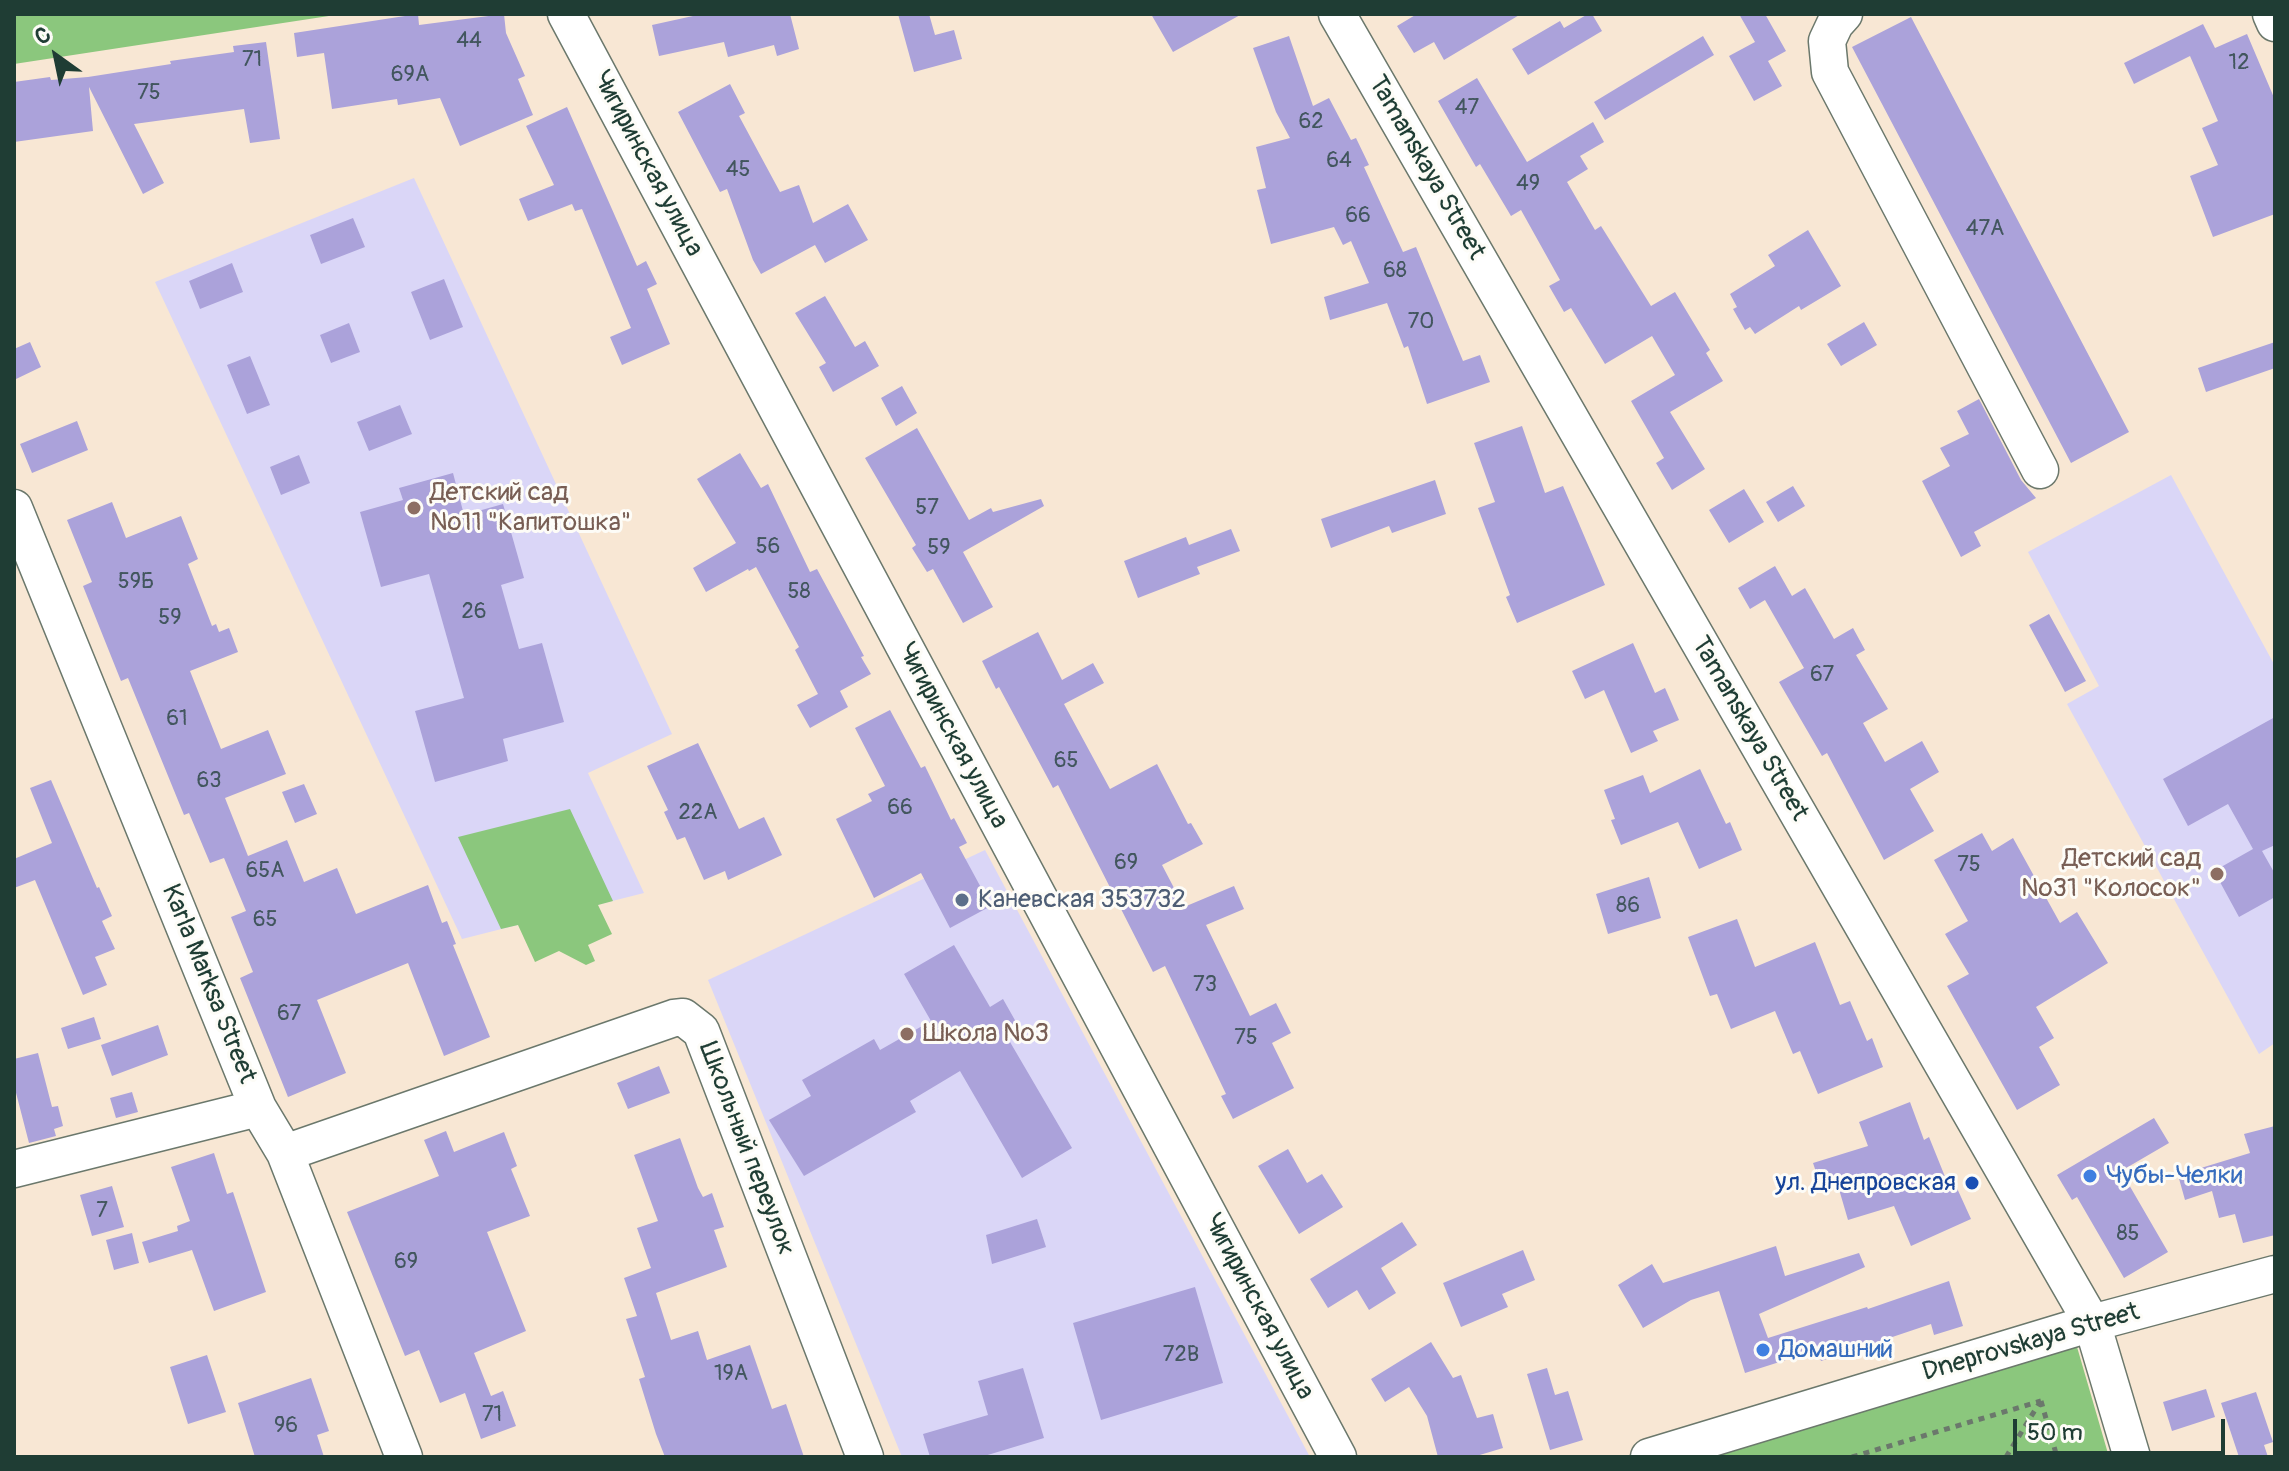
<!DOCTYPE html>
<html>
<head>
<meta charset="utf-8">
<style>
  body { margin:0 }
  #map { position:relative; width:2289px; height:1471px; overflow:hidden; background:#f8e7d4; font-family:Pangolin,sans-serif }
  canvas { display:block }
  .frame { position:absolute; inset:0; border:16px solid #1f3d34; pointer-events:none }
  .north { position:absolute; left:16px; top:16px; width:80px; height:80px; -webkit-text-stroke:6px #fdfcf7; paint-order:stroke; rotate:327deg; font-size:22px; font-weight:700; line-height:32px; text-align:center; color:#1f3d34 }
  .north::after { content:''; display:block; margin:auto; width:28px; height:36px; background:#1f3d34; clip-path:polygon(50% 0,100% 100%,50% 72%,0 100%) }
  .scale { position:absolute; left:2013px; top:1419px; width:212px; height:36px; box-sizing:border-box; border:4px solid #1f3d34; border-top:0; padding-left:10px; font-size:24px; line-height:28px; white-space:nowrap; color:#1f3d34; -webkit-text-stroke:6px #fdfcf7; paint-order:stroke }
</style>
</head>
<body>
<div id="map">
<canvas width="2289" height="1471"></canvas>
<div class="frame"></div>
<div class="north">С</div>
<div class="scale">50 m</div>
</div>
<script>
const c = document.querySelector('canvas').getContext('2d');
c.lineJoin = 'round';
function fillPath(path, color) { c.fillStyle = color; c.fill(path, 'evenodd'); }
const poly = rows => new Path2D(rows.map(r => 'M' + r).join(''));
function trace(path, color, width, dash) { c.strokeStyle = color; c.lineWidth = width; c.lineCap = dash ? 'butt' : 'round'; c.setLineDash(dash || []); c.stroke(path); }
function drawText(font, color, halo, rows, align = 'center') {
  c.font = font + ' Pangolin,sans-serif'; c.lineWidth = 6; c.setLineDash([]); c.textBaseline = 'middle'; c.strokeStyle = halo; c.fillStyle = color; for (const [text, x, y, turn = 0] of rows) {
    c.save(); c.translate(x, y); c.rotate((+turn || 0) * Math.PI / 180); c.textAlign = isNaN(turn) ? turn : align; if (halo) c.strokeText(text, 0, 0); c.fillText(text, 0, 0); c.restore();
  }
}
const built = poly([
  [414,178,672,734,588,773,644,893,462,939,155,282],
  [2171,475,2275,666,2275,1043,2259,1054,2067,704,2099,686,2028,552],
  [985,850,1310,1457,902,1457,708,980]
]);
const green = poly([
  [14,14,342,14,14,64],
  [570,809,613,901,598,905,612,934,588,945,595,961,586,965,559,951,535,962,518,925,501,929,458,837],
  [2075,1340,2109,1457,1682,1457]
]);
const building = poly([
  [418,14,419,25,504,14,506,33,525,76,518,79,533,115,460,146,440,98,398,105,397,99,332,109,324,53,297,57,294,33],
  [702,14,790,14,799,49,777,56,774,45,728,57,724,42,659,56,652,25],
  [898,14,929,14,935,35,954,30,962,59,914,72],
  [1151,14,1242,14,1173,52],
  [1417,14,1521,14,1444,60,1434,42,1414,53,1397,26],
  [1588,14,1592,14,1602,31,1528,75,1512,49,1560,21,1564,28],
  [1739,14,1765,14,1786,51,1768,61,1782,86,1754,101,1729,56,1755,42],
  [1911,17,2129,432,2071,463,1852,47],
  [2203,24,2215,48,2247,34,2275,100,2275,214,2213,237,2190,176,2218,165,2202,128,2218,121,2190,56,2134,84,2124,63],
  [1289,36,1313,106,1329,98,1351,140,1356,138,1369,165,1364,167,1403,252,1416,247,1463,361,1480,355,1490,382,1427,404,1408,346,1404,348,1387,303,1330,320,1324,297,1369,283,1351,241,1343,245,1334,227,1271,244,1257,190,1266,188,1256,147,1290,138,1276,112,1253,48],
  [1703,36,1714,55,1605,120,1594,102],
  [266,42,280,139,250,143,244,109,134,124,164,183,143,194,89,87,93,131,14,142,14,82,50,77,51,80,88,77,171,64,170,61,234,52,233,46],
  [1477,78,1527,162,1593,122,1604,142,1580,156,1588,169,1567,182,1595,230,1601,226,1651,306,1675,292,1710,350,1706,353,1723,381,1670,412,1705,469,1672,490,1656,463,1664,458,1631,401,1675,375,1652,336,1605,364,1571,308,1564,312,1549,286,1560,280,1521,210,1511,216,1480,164,1476,167,1438,101],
  [730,84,745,113,739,116,780,192,799,185,813,223,848,204,868,240,825,263,815,245,761,274,753,260,727,189,720,192,678,112],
  [567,107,637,266,646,261,657,284,647,289,670,344,622,365,610,337,631,328,582,209,575,211,572,204,528,221,519,199,554,185,526,126],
  [353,218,365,247,321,264,310,235],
  [1808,230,1841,286,1801,310,1799,306,1755,334,1750,327,1745,330,1733,309,1737,307,1730,294,1775,266,1768,255],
  [232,263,243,292,200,309,189,281],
  [444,279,463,327,430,340,411,292],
  [825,296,855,347,865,341,879,366,833,392,819,367,826,363,795,313],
  [1864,322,1877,345,1841,366,1827,344],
  [349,323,360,352,331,363,320,335],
  [30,342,41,367,14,380,14,349],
  [2275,342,2275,368,2206,392,2198,368],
  [250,356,270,405,247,414,227,365],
  [902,386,917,413,896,426,881,398],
  [1979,399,2021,480,2036,498,1974,532,1981,546,1961,557,1922,481,1950,466,1940,448,1969,434,1957,411],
  [400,405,412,434,369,451,357,422],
  [77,421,88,450,32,473,20,444],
  [1522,426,1545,493,1563,486,1605,585,1517,623,1506,597,1510,595,1478,508,1495,502,1474,443],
  [917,428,969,520,991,508,993,512,1041,499,1044,506,963,552,993,607,963,623,933,569,927,572,912,548,916,545,865,458],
  [740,453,761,488,768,484,810,572,817,569,864,656,861,657,871,674,840,691,848,707,810,728,797,705,818,694,795,650,799,647,756,567,749,571,748,569,706,592,693,568,736,543,697,479],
  [299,455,310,483,281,495,270,467],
  [453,473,464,515,503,504,524,578,501,585,519,649,542,643,564,722,503,739,508,761,435,782,415,711,464,698,429,574,381,587,360,512,403,500,399,488],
  [1435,480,1446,514,1392,533,1389,526,1331,548,1321,519],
  [1793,486,1805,506,1778,522,1766,502],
  [1744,489,1764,522,1729,543,1709,510],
  [112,502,126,538,181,516,198,559,188,564,212,626,216,624,219,632,229,628,238,652,190,671,221,749,268,730,286,774,225,798,248,856,287,840,304,882,337,868,356,914,428,885,442,923,447,921,456,944,453,945,490,1037,444,1056,408,963,317,1000,346,1073,288,1097,240,978,253,972,231,917,246,911,224,858,210,863,189,813,184,815,128,678,121,681,83,586,92,582,67,520],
  [1231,529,1240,551,1197,567,1200,574,1138,598,1124,561,1186,537,1189,545],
  [1775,566,1792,596,1805,588,1834,639,1853,628,1865,650,1856,655,1888,709,1863,723,1885,762,1922,741,1939,772,1910,789,1934,831,1884,860,1827,753,1822,756,1779,682,1804,668,1765,600,1750,609,1738,588],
  [2049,614,2086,681,2065,692,2029,625],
  [1038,632,1062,680,1093,663,1104,683,1064,704,1110,789,1157,764,1188,824,1191,823,1203,844,1162,865,1184,907,1234,886,1244,909,1206,925,1250,1016,1276,1003,1291,1033,1272,1043,1294,1088,1233,1119,1221,1096,1226,1094,1165,966,1153,972,1058,785,1053,788,999,687,996,689,982,661],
  [1633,643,1655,693,1665,688,1679,720,1653,731,1658,741,1631,753,1604,690,1585,699,1572,671],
  [890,710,921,768,925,766,951,820,954,818,967,843,959,847,991,906,950,928,921,873,874,898,836,819,872,801,868,794,885,786,855,728],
  [2275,717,2275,845,2262,851,2275,874,2275,897,2239,917,2214,871,2253,849,2228,804,2188,826,2163,779],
  [698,743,739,829,764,817,782,855,728,880,725,871,704,880,685,837,677,840,664,812,668,810,647,766],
  [1700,769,1726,824,1730,822,1742,850,1699,869,1678,822,1621,845,1611,820,1615,819,1604,790,1643,775,1650,793],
  [51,780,97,888,99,887,112,916,102,921,115,949,95,957,107,985,83,995,35,880,14,888,14,859,52,843,30,788],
  [304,784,317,814,295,823,282,792],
  [1982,833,1992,851,2013,838,2060,923,2077,912,2108,963,2036,1007,2054,1038,2039,1047,2060,1085,2017,1110,1947,986,1969,974,1945,934,1968,921,1934,860],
  [1649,877,1661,918,1608,934,1596,894],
  [1737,919,1755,967,1815,942,1840,1005,1850,1001,1867,1041,1872,1038,1883,1067,1818,1094,1800,1051,1793,1054,1775,1011,1731,1029,1717,994,1710,996,1688,937],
  [954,945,990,1007,1003,999,1016,1022,1003,1030,1072,1148,1022,1178,960,1071,910,1101,916,1112,804,1176,769,1120,811,1096,802,1080,874,1039,880,1050,931,1021,904,974],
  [94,1017,101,1039,68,1049,61,1028],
  [158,1025,168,1055,112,1076,101,1045],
  [38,1053,52,1107,58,1106,63,1126,54,1129,56,1136,29,1143,14,1085,14,1059],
  [659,1066,670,1093,628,1109,617,1083],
  [132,1092,138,1112,116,1118,110,1098],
  [1910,1102,1924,1140,1929,1137,1950,1189,1956,1186,1971,1219,1911,1246,1894,1206,1848,1220,1836,1179,1820,1184,1813,1163,1868,1146,1859,1122],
  [2154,1118,2169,1143,2121,1171,2168,1252,2124,1278,2077,1197,2072,1200,2057,1175],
  [2275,1126,2275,1235,2243,1243,2235,1214,2219,1218,2212,1191,2185,1200,2178,1175,2250,1153,2244,1134],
  [446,1131,454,1152,504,1132,517,1166,511,1169,530,1216,487,1232,526,1331,474,1353,491,1396,503,1391,516,1426,481,1439,465,1393,440,1403,419,1350,405,1356,347,1212,439,1176,424,1140],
  [680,1138,698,1188,703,1197,712,1193,724,1227,714,1230,727,1267,656,1293,671,1340,698,1331,707,1360,750,1345,772,1409,786,1404,804,1457,665,1457,656,1434,639,1379,645,1377,626,1319,637,1316,624,1278,651,1268,637,1228,658,1221,634,1155],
  [1288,1149,1307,1183,1322,1174,1343,1207,1299,1234,1258,1166],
  [214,1153,227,1194,233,1192,266,1292,214,1311,192,1250,149,1263,142,1242,178,1231,177,1226,190,1221,171,1167],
  [112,1186,124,1227,92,1236,80,1195],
  [1037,1219,1046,1247,992,1264,986,1235],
  [1402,1222,1417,1245,1381,1268,1396,1293,1369,1310,1357,1290,1328,1308,1310,1279],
  [132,1233,139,1263,114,1270,106,1240],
  [1776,1246,1785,1276,1859,1253,1865,1267,1759,1314,1768,1338,1867,1307,1868,1309,1949,1281,1963,1326,1934,1335,1931,1324,1821,1361,1817,1350,1745,1373,1719,1291,1691,1300,1643,1328,1618,1285,1652,1264,1663,1283],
  [1523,1250,1535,1280,1502,1294,1508,1307,1461,1327,1443,1283],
  [1195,1287,1223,1383,1101,1420,1073,1323],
  [1431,1342,1453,1378,1461,1375,1477,1418,1493,1414,1503,1448,1473,1457,1438,1457,1427,1416,1409,1387,1385,1402,1371,1379],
  [207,1355,226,1412,188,1424,170,1367],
  [1023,1368,1044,1438,981,1457,930,1457,923,1434,988,1415,978,1381],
  [1547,1368,1555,1395,1568,1391,1583,1440,1550,1450,1527,1374],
  [311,1378,329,1431,317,1435,324,1457,255,1457,238,1403],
  [2206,1389,2215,1417,2172,1431,2163,1402],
  [2256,1392,2273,1442,2264,1445,2268,1457,2239,1457,2221,1403]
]);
const path = poly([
  [2041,1401,2057,1457],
  [1852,1457,2041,1401],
  [2006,1457,2040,1402]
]);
const minor = poly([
  [566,14,1338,1457],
  [1337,14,2092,1323,2132,1457],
  [1844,14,1835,24,1827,41,1830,72,2040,470],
  [2271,14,2275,23],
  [14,508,258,1108,285,1153,404,1457],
  [285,1153,674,1018,683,1017,701,1031,865,1457],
  [14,1169,258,1108],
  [1649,1457,2092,1323,2275,1274]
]);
const markers = [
  [414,508,8,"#8d6e63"],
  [2217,874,8,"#8d6e63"],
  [962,900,8,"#5c6f8a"],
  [907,1034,8,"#8d6e63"],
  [2090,1176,8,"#3f7fe0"],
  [1972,1183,8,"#1a4fb4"],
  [1763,1350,8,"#3f7fe0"]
];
const numberNames = [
  ["44",469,41],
  ["71",252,60],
  ["12",2239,63],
  ["69А",410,75],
  ["75",149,93],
  ["47",1467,108],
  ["62",1311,122],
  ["64",1339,161],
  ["45",738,170],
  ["49",1528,184],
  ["66",1358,216],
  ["47А",1985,229],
  ["68",1395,271],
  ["70",1421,322],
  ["57",927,508],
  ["56",768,547],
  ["59",939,548],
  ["59Б",136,582],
  ["58",799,592],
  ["26",474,612],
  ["59",170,618],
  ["67",1822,675],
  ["61",177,719],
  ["65",1066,761],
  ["63",209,781],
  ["66",900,808],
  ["22А",698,813],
  ["69",1126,863],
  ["75",1969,865],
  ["65А",265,871],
  ["86",1628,906],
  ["65",265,920],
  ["73",1205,985],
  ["67",289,1014],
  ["75",1246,1038],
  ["7",102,1211],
  ["85",2128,1234],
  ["69",406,1262],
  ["72В",1181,1355],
  ["19А",731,1374],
  ["71",492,1415],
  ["96",286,1426]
];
const streetNames = [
  ["Чигиринская улица",647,164,62],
  ["Tamanskaya Street",1426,168,60],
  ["Tamanskaya Street",1749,729,60],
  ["Чигиринская улица",952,736,62],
  ["Karla Marksa Street",208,984,68],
  ["Школьный переулок",746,1149,69],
  ["Чигиринская улица",1258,1307,62],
  ["Dneprovskaya Street",2031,1343,-16]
];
const educationNames = [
  ["Детский сад",430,493],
  ["№11 \"Капитошка\"",430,523],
  ["Детский сад",2201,859,"right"],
  ["№31 \"Колосок\"",2201,889,"right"],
  ["Школа №3",923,1034]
];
const serviceNames = [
  ["Каневская 353732",978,900]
];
const shopNames = [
  ["Чубы-Челки",2106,1176],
  ["Домашний",1779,1350]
];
const transitNames = [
  ["ул. Днепровская",1956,1183]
];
fillPath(built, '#dad6f7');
fillPath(green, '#8bc77d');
fillPath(building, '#aba2da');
trace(minor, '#6b786c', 39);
trace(path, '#6b786c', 5, [6, 6]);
trace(minor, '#fff', 36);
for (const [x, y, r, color] of markers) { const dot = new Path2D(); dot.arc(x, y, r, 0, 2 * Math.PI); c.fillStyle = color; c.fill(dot); trace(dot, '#fdfcf7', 3); }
drawText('22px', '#42565e', null, numberNames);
drawText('26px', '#1f3d34', '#fdfcf7', streetNames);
drawText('26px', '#785e54', '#fdfcf7', educationNames, 'left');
drawText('26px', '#4e5e75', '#fdfcf7', serviceNames, 'left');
drawText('26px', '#366cbe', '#fdfcf7', shopNames, 'left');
drawText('26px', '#164399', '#fdfcf7', transitNames, 'right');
</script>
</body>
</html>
